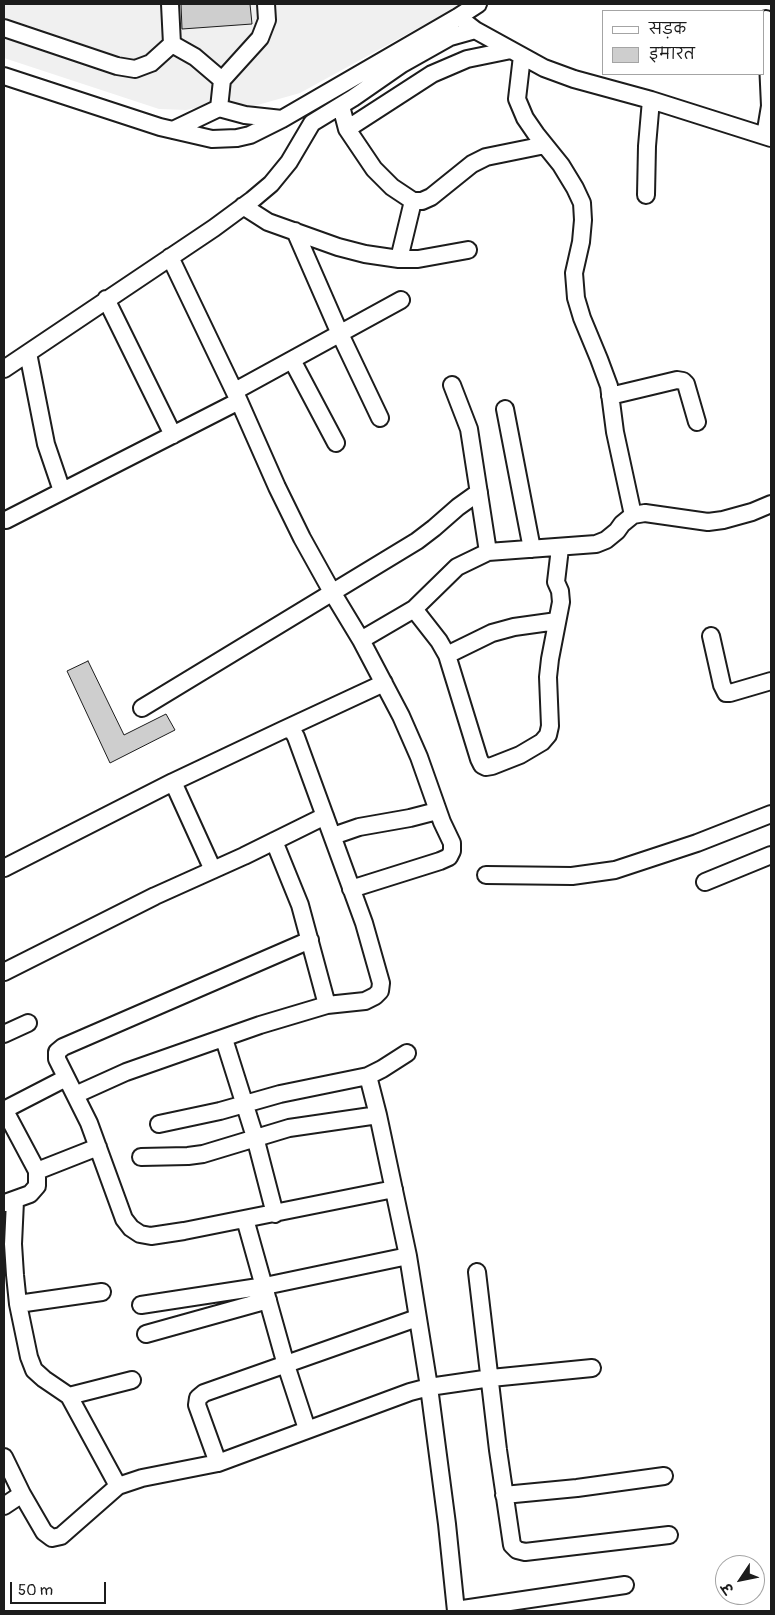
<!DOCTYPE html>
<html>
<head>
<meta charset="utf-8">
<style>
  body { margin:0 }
  #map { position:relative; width:775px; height:1615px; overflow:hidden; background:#fff; font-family:Pangolin,"Playpen Sans Deva",sans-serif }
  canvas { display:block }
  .frame { position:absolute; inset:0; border:5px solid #1c1c1c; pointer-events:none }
  .legend { position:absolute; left:602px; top:10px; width:162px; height:65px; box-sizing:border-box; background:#fff; border:1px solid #a4a4a4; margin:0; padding:6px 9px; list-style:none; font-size:15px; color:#1c1c1c }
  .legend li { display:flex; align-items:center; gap:10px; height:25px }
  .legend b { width:25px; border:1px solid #a4a4a4 }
  .north { position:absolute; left:715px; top:1555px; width:50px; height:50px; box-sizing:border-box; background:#fff; border:1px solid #a4a4a4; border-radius:50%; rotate:236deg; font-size:14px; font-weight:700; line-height:20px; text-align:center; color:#1c1c1c }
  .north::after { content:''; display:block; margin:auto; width:18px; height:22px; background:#1c1c1c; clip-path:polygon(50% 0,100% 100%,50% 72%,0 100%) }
  .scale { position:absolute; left:10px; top:1582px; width:96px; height:22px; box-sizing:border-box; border:2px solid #1c1c1c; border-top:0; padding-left:6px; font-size:15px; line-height:18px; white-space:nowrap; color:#1c1c1c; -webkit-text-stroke:4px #fff; paint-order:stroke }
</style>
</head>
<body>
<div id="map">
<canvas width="775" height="1615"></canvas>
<div class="frame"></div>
<ul class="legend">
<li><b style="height:6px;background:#fff"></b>सड़क</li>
<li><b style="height:14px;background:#cecece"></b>इमारत</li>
</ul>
<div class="north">उ</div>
<div class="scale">50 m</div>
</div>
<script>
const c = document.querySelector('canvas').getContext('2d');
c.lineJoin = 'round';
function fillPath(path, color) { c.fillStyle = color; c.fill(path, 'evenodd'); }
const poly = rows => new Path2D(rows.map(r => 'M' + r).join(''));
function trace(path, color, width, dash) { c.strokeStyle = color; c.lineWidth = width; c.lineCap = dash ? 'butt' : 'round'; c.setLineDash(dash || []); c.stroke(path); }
const built = poly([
  [4,4,459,4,449,11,300,93,254,106,241,104,210,105,186,110,159,109,4,58]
]);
const building = poly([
  [181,4,250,4,252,24,182,29,181,4],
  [88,661,124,735,166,714,175,730,110,763,67,671,88,661]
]);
const minor = poly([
  [170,4,172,44,195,57,222,80,219,108,245,115,282,119],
  [466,23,475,30,544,68,574,79,651,100,771,138],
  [4,28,117,66,135,69,151,63,172,44],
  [522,56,517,99,525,118,536,134,561,165,575,188,582,203,583,220,581,242,574,273,576,298,582,318,599,359,609,386,615,432,633,515],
  [4,76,160,127,212,139,237,138,250,135,282,119,458,17,478,4],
  [222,80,260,38,267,20,266,4],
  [341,106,347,129,374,169,392,187,413,201,422,201,431,197,472,164,486,157,545,145],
  [347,129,432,74,467,59,511,50],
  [173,130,219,108],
  [765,136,770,106,766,19],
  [646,195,647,146,651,100],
  [243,206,268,222,338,247,365,254,399,259,418,259,468,250],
  [295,231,340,334,380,418],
  [170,257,239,401,277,487,302,538,332,592,361,640,401,716,419,757,442,822,452,843,452,851,449,857,440,861,351,889],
  [399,259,413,201],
  [106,299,173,435],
  [28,353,46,444,62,491],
  [292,360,336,443],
  [4,369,214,228,252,200,271,184,289,162,312,123,353,98,402,64,450,37,475,30],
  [452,385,469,429,488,552],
  [235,391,401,300],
  [610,396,677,380,683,381,686,384,697,422],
  [505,409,532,549],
  [6,520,239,401],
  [414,609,439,641,447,655,479,759,482,765,486,767,492,766,520,755,542,742,548,735,550,726,548,677,550,659,561,602,560,591,556,582,560,548],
  [711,636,722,685,726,693,730,693,771,681],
  [361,640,414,609,457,567,488,552,596,544,606,540,617,531,622,524,633,515,645,513,708,522,723,520,752,512,771,504],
  [447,655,492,633,514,627,557,621],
  [142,708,417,541,434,528,458,507,479,492],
  [285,729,384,683],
  [173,782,213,870],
  [333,836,359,827,410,818,437,811],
  [274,841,300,905,327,1005],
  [4,868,173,782,285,729,292,730,296,737,364,923,381,983,380,991,375,996,365,1001,327,1005,260,1025,126,1072,75,1095],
  [486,875,572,876,615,870,697,843,771,814],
  [705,882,771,855],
  [310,940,63,1047,57,1052,57,1059,89,1123,124,1219,131,1228,140,1234,151,1236,184,1231,394,1189],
  [4,972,155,896,244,856,325,816],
  [4,1034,28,1023],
  [224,1039,255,1137,275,1214],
  [368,1076,378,1115,408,1256,429,1387,491,1378,592,1368],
  [4,1109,37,1171,37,1186,30,1194,5,1203],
  [4,1110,66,1078],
  [159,1124,220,1111,280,1094,368,1076,382,1069,407,1053],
  [141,1157,188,1156,203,1154,289,1128,378,1115],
  [37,1171,98,1147],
  [15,1201,13,1244,15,1275,18,1304,29,1357,34,1370,44,1379,69,1396,118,1486],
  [245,1219,286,1365,307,1429],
  [477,1272,498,1450,512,1545,517,1550,525,1552,669,1535],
  [18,1304,102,1292],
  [141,1305,265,1286,408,1256],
  [146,1334,268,1300],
  [69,1396,132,1380],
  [4,1457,22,1494],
  [218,1463,197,1405,198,1398,204,1393,417,1318],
  [504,1495,577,1488,664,1476],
  [4,1506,22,1494,44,1532,52,1538,61,1536,118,1486,142,1478,218,1463,410,1392,429,1387,447,1524,456,1611],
  [456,1610,625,1585]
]);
fillPath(built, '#f0f0f0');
fillPath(building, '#cecece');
trace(building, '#1c1c1c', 1);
trace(minor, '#1c1c1c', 20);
trace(minor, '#fff', 16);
</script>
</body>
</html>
